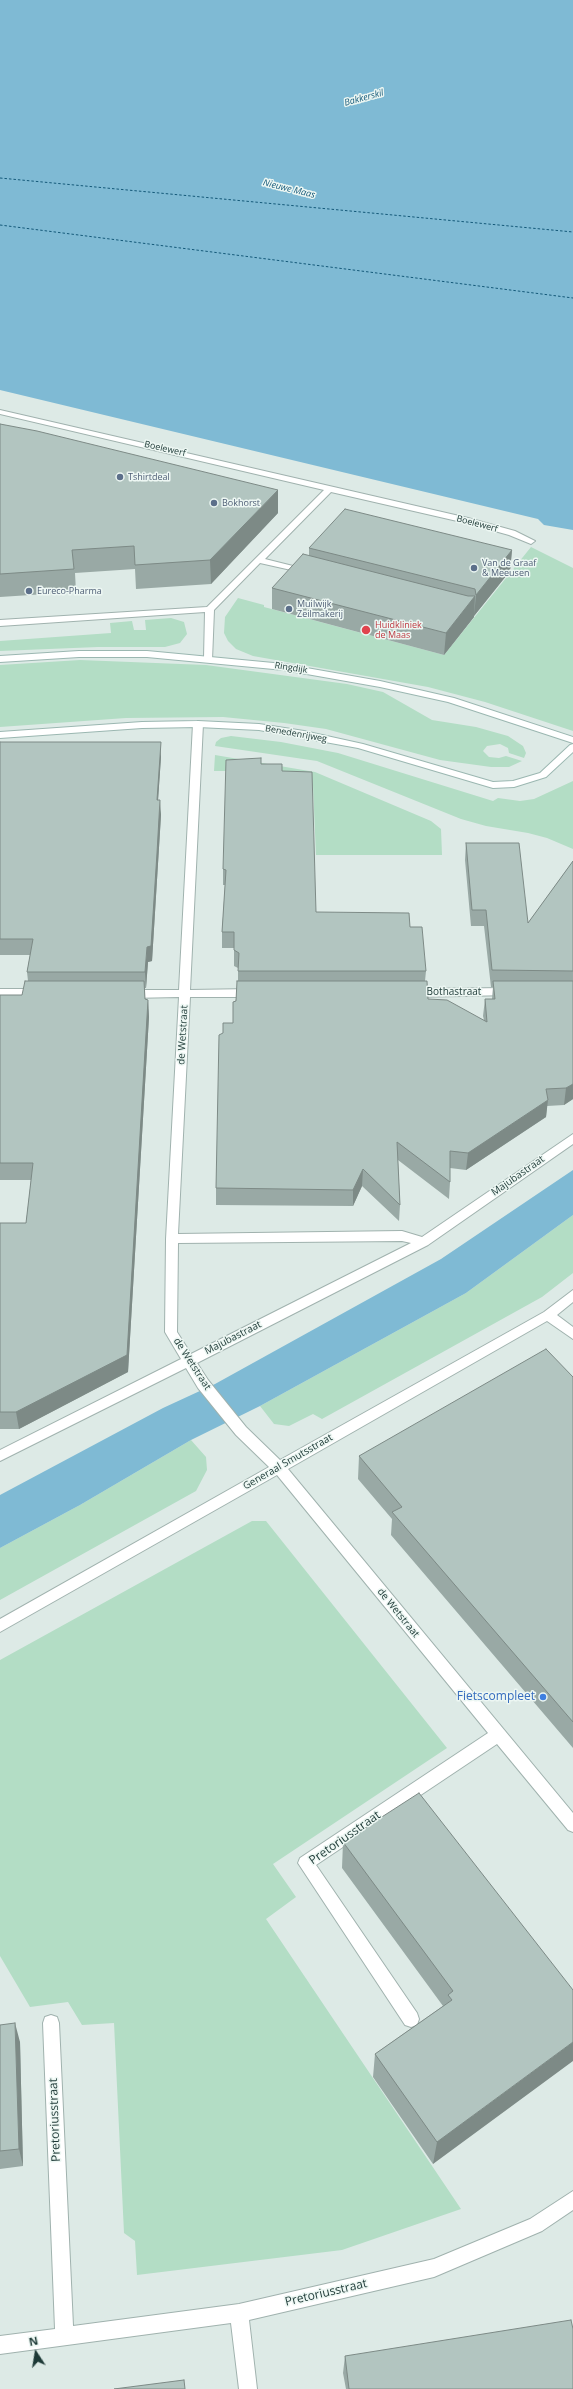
<!DOCTYPE html>
<html>
<head>
<meta charset="utf-8">
<style>
  body { margin:0 }
  #map { position:relative; width:573px; height:2389px; overflow:hidden; background:#ddeae6; font-family:"Open Sans",sans-serif }
  canvas { display:block }
  .north { position:absolute; left:16px; top:2333px; width:40px; height:40px; -webkit-text-stroke:3px #edf7f3; paint-order:stroke; rotate:348deg; font-size:11px; font-weight:700; line-height:16px; text-align:center; color:#1e3a37 }
  .north::after { content:''; display:block; margin:auto; width:14px; height:18px; background:#1e3a37; clip-path:polygon(50% 0,100% 100%,50% 72%,0 100%) }
</style>
</head>
<body>
<div id="map">
<canvas width="573" height="2389"></canvas>
<div class="north">N</div>
</div>
<script>
const c = document.querySelector('canvas').getContext('2d');
c.lineJoin = 'round';
function fillPath(path, color) { c.fillStyle = color; c.fill(path, 'evenodd'); }
const poly = rows => new Path2D(rows.map(r => 'M' + r).join(''));
function trace(path, color, width, dash) { c.strokeStyle = color; c.lineWidth = width; c.lineCap = dash ? 'butt' : 'round'; c.setLineDash(dash || []); c.stroke(path); }
function drawText(font, color, halo, rows, align = 'center') {
  c.font = font + ' "Open Sans",sans-serif'; c.lineWidth = 3; c.setLineDash([]); c.textBaseline = 'middle'; c.strokeStyle = halo; c.fillStyle = color; for (const [text, x, y, turn = 0] of rows) {
    c.save(); c.translate(x, y); c.rotate((+turn || 0) * Math.PI / 180); c.textAlign = isNaN(turn) ? turn : align; if (halo) c.strokeText(text, 0, 0); c.fillText(text, 0, 0); c.restore();
  }
}
const green = poly([
  [531,547,573,568,573,731,485,702,428,687,253,656,236,649,228,641,224,633,225,617,238,598,264,605,264,607,444,655],
  [171,618,184,622,187,634,180,643,165,647,98,647,0,651,0,641,111,633,110,623,132,621,134,630,146,630,145,620],
  [80,660,206,665,347,684,383,692,432,720,476,727,508,736,523,746,526,753,524,758,509,753,508,748,500,744,487,746,483,751,489,757,499,758,506,756,522,761,509,767,491,767,440,760,326,729,284,723,223,717,126,718,0,727,0,665],
  [231,736,281,742,338,753,493,801,498,798,520,801,534,799,573,781,573,849,547,838,528,833,486,826,461,819,317,761,215,746,216,742,221,738],
  [215,755,315,772,431,821,441,829,442,855,316,855,313,786,261,771,214,771],
  [573,1215,573,1273,542,1297,322,1419,313,1414,289,1426,274,1424,260,1406,466,1293],
  [191,1440,206,1457,207,1470,196,1491,0,1600,0,1548,80,1505],
  [252,1521,266,1521,447,1748,273,1864,296,1897,266,1919,461,2209,342,2250,137,2275,135,2241,124,2233,114,2023,82,2025,68,2002,30,2007,0,1956,0,1660]
]);
const water = poly([
  [0,0,573,0,573,530,544,525,538,519,0,390],
  [573,1170,573,1215,466,1293,260,1406,191,1440,80,1505,0,1548,0,1495,163,1408,215,1384,441,1259]
]);
const ferry = poly([
  [0,178,573,232],
  [0,225,573,298]
]);
const street = poly([
  [0,410,468,518,515,531,535,541,531,544,509,535,466,523,331,492,265,559,309,570,309,574,260,563,214,610,212,660,206,660,204,658,205,612,0,626,0,620,207,607,324,490,0,414,0,410],
  [198,721,203,724,190,990,252,989,257,993,252,997,190,997,178,1234,402,1231,422,1237,573,1134,573,1144,428,1245,197,1363,208,1380,246,1427,280,1460,544,1312,573,1290,573,1302,557,1315,573,1327,573,1339,547,1321,288,1469,573,1813,573,1832,568,1830,497,1744,316,1865,417,2013,419,2019,417,2025,411,2027,405,2025,298,1863,300,1858,488,1733,277,1475,0,1632,0,1619,269,1467,236,1435,198,1388,186,1368,0,1461,0,1450,181,1359,165,1332,166,1239,179,997,130,998,125,994,130,990,179,990,193,724,198,721],
  [402,1241,411,1243,191,1354,177,1332,178,1243,402,1241],
  [508,988,513,992,512,995,412,997,407,993,412,989,508,988],
  [0,989,38,989,43,993,38,997,0,997,0,989],
  [51,2015,57,2017,59,2023,73,2326,239,2304,434,2259,530,2219,573,2191,573,2210,542,2231,434,2277,249,2320,257,2389,239,2389,231,2323,0,2354,0,2336,55,2329,43,2023,45,2017,51,2015]
]);
const secondary = poly([
  [79,651,147,651,284,664,380,681,454,698,573,737,573,743,448,702,380,687,284,670,147,657,79,657,0,662,0,656,79,651],
  [198,721,259,724,304,731,363,744,493,782,513,781,540,773,570,745,573,744,573,752,546,777,514,787,493,788,358,748,259,730,198,727,142,728,0,738,0,732,142,722,198,721]
]);
const wall = poly([
  [0,424,278,513,211,584,136,589,135,569,75,573,76,592,0,597],
  [309,548,512,550,510,571,474,616,474,613,474,617,444,655,272,609,272,588,309,556],
  [0,742,161,757,158,800,161,815,152,961,148,962,146,988,145,988,145,999,148,1000,149,1017,128,1372,19,1429,0,1429,0,1223,26,1223,31,1180,0,1180,0,995,22,995,28,981,27,972,30,955,0,955],
  [261,764,282,771,316,912,410,927,426,971,425,981,428,999,484,1020,483,1016,485,999,492,999,493,987,491,987,484,926,471,926,465,860,466,843,528,923,573,861,573,1099,564,1105,547,1106,546,1117,466,1170,450,1168,450,1182,449,1199,398,1160,400,1205,399,1221,362,1186,353,1206,216,1205,216,1188,223,1033,233,1023,238,981,238,968,234,966,234,948,222,948,222,932,225,885,223,885,223,869],
  [573,1377,573,1748,391,1535,392,1519,358,1479,359,1456],
  [343,1842,573,1990,433,2164,373,2077,375,2054,443,2006,342,1868],
  [0,2025,20,2042,23,2166,0,2169],
  [345,2356,573,2389,346,2389,343,2373]
]);
const shadedWall = poly([
  [278,490,278,513,211,584,210,560],
  [512,550,510,571,474,616,476,595],
  [475,596,474,617,444,655,446,633],
  [161,742,161,757,157,815,157,800],
  [160,800,161,815,152,961,148,962,146,988,145,972],
  [148,1000,149,1017,128,1372,19,1429,16,1412],
  [573,1084,573,1099,564,1105,566,1088],
  [548,1100,546,1117,466,1170,468,1153],
  [363,1169,362,1186,353,1206,353,1190],
  [15,2023,20,2042,23,2166,19,2149],
  [573,2042,573,2061,433,2164,437,2142]
]);
const building = poly([
  [0,424,37,431,278,490,210,560,135,565,134,546,72,550,74,569,0,574,0,424],
  [345,509,512,550,476,595,475,589,309,548,345,509],
  [303,554,468,596,475,596,446,633,272,588,303,554],
  [0,742,161,742,157,800,160,800,157,853,151,946,147,947,145,972,27,972,33,939,0,939,0,742],
  [261,758,261,764,282,764,282,771,312,772,316,912,409,913,410,927,422,927,426,971,238,971,239,953,234,950,234,932,222,932,226,870,223,869,226,760,261,758],
  [466,843,519,843,528,923,573,861,573,971,492,970,486,910,472,910,466,843],
  [25,981,144,981,145,999,148,1000,127,1355,16,1412,0,1412,0,1223,26,1223,33,1163,0,1163,0,995,22,995,25,981],
  [237,981,427,981,428,999,447,1000,487,1022,485,999,495,999,493,981,573,981,573,1084,566,1088,546,1089,548,1100,468,1153,450,1151,450,1182,397,1142,400,1205,363,1169,353,1190,216,1188,219,1035,223,1033,223,1023,233,1023,233,1002,236,1001,237,981],
  [546,1349,573,1377,573,1722,392,1512,402,1507,359,1456,546,1349],
  [419,1793,573,1990,573,2042,437,2142,375,2054,452,2000,448,1995,453,1991,343,1842,419,1793],
  [15,2023,19,2149,0,2151,0,2025,15,2023],
  [571,2320,573,2329,573,2389,349,2389,345,2356,571,2320],
  [184,2380,185,2389,114,2389,184,2380]
]);
const markers = [
  [120,477,4,"#5c6f8a"],
  [214,503,4,"#5c6f8a"],
  [474,568,4,"#5c6f8a"],
  [29,591,4,"#5c6f8a"],
  [289,609,4,"#5c6f8a"],
  [366,630,5,"#e0444e"],
  [543,1697,4,"#3f7fe0"]
];
const farWaternames = [
  ["Bakkerskil",364,98,-15],
  ["Nieuwe Maas",289,189,14]
];
const farStreetnames = [
  ["Boelewerf",165,449,13],
  ["Boelewerf",477,524,15],
  ["Ringdijk",291,668,9],
  ["Benedenrijweg",296,734,10]
];
const farServicenames = [
  ["Tshirtdeal",128,477],
  ["Bokhorst",222,503],
  ["Van de Graaf",482,563],
  ["& Meeusen",482,573],
  ["Eureco-Pharma",37,591],
  ["Muilwijk",297,604],
  ["Zeilmakerij",297,614]
];
const farHealthnames = [
  ["Huidkliniek",375,625],
  ["de Maas",375,635]
];
const streetNames = [
  ["Bothastraat",454,992],
  ["de Wetstraat",183,1035,-87],
  ["Majubastraat",518,1176,-35],
  ["Majubastraat",233,1338,-27],
  ["de Wetstraat",192,1364,57],
  ["Generaal Smutsstraat",288,1462,-30],
  ["de Wetstraat",398,1613,51]
];
const nearShopnames = [
  ["Fietscompleet",535,1697]
];
const nearStreetnames = [
  ["Pretoriusstraat",345,1838,-35],
  ["Pretoriusstraat",55,2120,-92],
  ["Pretoriusstraat",326,2293,-13]
];
fillPath(green, '#b3ddc5');
fillPath(water, '#7fbad4');
trace(ferry, '#145979', 1, [2.5, 2]);
trace(street, '#a0b2ae', 2);
trace(secondary, '#9bb7b1', 2);
fillPath(street, '#fff');
fillPath(secondary, '#fff');
fillPath(wall, '#99a9a5');
fillPath(shadedWall, '#7d8a86');
fillPath(building, '#b2c5c0');
trace(building, '#7d8a86', 1);
for (const [x, y, r, color] of markers) { const dot = new Path2D(); dot.arc(x, y, r, 0, 2 * Math.PI); c.fillStyle = color; c.fill(dot); trace(dot, '#edf7f3', 1.5); }
drawText('italic 9px', '#145979', '#edf7f3', farWaternames);
drawText('9px', '#1e3a37', '#edf7f3', farStreetnames);
drawText('9px', '#4e5e75', '#edf7f3', farServicenames, 'left');
drawText('9px', '#be3a42', '#edf7f3', farHealthnames, 'left');
drawText('10px', '#1e3a37', '#edf7f3', streetNames);
drawText('12px', '#366cbe', '#edf7f3', nearShopnames, 'right');
drawText('12px', '#1e3a37', '#edf7f3', nearStreetnames);
</script>
</body>
</html>
